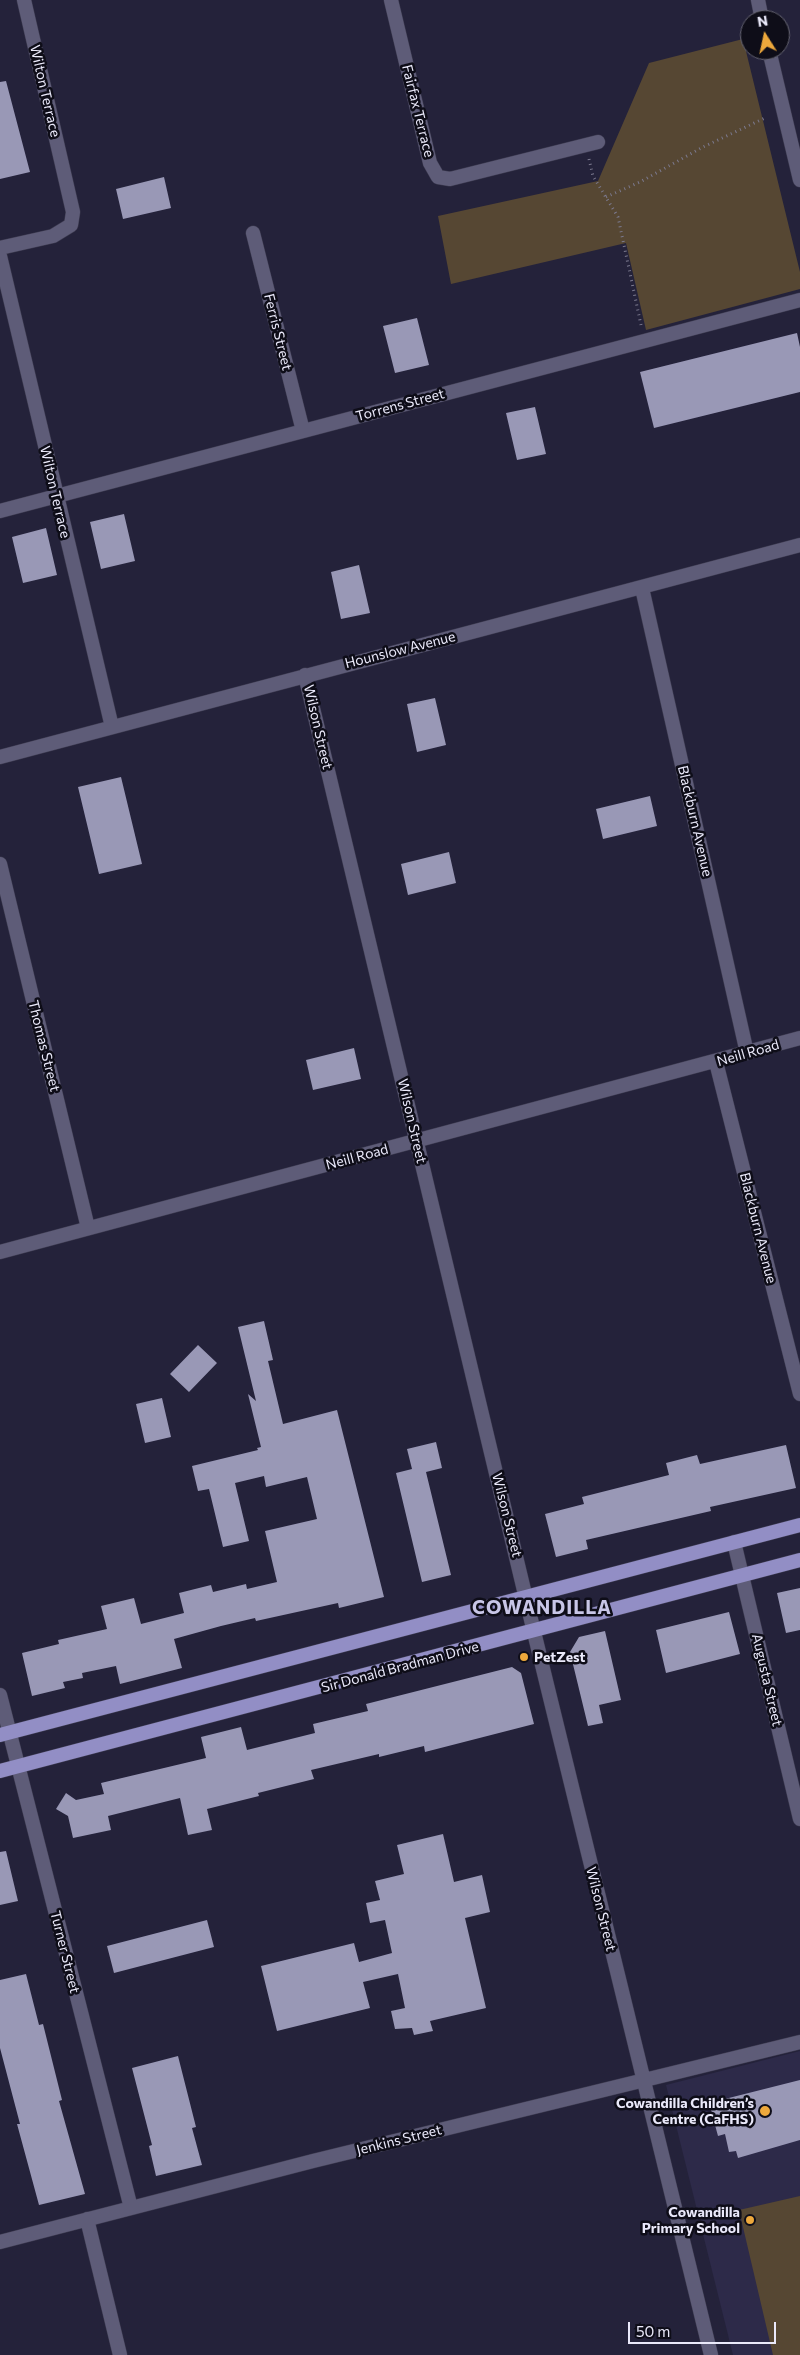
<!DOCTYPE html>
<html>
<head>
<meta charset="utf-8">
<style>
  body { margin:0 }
  #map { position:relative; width:800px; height:2355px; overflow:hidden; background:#24223a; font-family:Commissioner,sans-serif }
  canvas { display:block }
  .north { position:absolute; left:740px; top:10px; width:50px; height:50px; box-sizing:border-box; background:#0e0d18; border:1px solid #666572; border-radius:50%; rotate:350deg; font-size:14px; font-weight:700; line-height:20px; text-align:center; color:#eae9fa }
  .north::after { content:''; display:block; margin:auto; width:18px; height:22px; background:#eda83c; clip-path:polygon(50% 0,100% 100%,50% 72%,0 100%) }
  .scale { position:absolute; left:628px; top:2322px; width:148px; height:22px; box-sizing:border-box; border:2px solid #eae9fa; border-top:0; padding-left:6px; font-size:15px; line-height:18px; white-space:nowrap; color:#eae9fa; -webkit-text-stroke:4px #0e0d18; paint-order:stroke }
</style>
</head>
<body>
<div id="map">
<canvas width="800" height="2355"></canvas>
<div class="north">N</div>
<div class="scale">50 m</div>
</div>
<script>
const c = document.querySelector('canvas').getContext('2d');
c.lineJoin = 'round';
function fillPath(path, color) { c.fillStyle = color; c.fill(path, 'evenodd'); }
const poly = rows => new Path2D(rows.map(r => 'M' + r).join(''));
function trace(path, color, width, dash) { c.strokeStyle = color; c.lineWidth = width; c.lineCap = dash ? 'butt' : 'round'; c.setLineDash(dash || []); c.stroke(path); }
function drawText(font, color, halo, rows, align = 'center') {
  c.font = font + ' Commissioner,sans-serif'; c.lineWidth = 5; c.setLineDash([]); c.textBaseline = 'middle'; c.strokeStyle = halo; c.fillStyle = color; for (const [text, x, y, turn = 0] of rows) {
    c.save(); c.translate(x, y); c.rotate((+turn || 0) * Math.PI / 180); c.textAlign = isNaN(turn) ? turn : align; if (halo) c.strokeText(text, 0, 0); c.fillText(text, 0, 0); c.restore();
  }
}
const built = poly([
  [800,2051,800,2355,733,2355,666,2085]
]);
const green = poly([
  [743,39,800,272,800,289,646,330,626,243,451,284,438,216,598,181,649,63],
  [800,2196,800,2355,773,2355,739,2210]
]);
const building = poly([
  [6,81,30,172,0,179,0,82],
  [164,177,171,208,123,219,116,189],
  [417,318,429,365,395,373,383,326],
  [797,333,800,347,800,392,654,428,640,372],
  [535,407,546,454,517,460,506,413],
  [124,514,135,561,101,569,90,522],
  [46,528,57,575,23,583,12,537],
  [359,565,370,613,341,619,331,572],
  [435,698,446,745,417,752,407,704],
  [121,777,142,864,99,874,78,787],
  [650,796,657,826,603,839,596,809],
  [449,852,456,883,408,895,401,864],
  [354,1048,361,1079,313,1090,306,1060],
  [264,1321,273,1360,268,1361,283,1424,337,1410,384,1597,339,1608,338,1603,256,1621,255,1618,221,1626,174,1639,182,1668,120,1684,116,1666,82,1673,83,1678,63,1682,65,1688,32,1696,22,1653,59,1644,58,1640,107,1629,101,1606,134,1598,141,1624,184,1613,179,1593,211,1585,213,1592,246,1584,247,1589,277,1582,265,1531,317,1519,307,1477,266,1487,264,1476,235,1483,249,1541,223,1547,209,1489,198,1491,192,1466,258,1450,257,1448,261,1447,248,1394,256,1401,238,1327],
  [198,1345,217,1363,189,1392,170,1374],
  [162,1398,171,1437,145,1443,136,1404],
  [436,1442,442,1468,426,1472,451,1575,422,1582,396,1473,412,1469,407,1449],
  [786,1445,796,1488,710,1507,711,1511,586,1540,588,1549,556,1557,545,1514,584,1504,582,1497,669,1475,666,1463,697,1455,700,1464],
  [800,1588,800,1630,786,1633,777,1593],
  [729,1612,740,1654,666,1673,656,1630],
  [605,1631,621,1700,599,1705,603,1723,588,1726,570,1652,579,1637],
  [512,1667,521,1673,534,1724,425,1752,424,1746,379,1757,379,1754,311,1770,314,1779,258,1793,259,1796,207,1809,212,1830,188,1835,180,1798,108,1816,111,1830,73,1838,68,1816,56,1809,66,1793,76,1800,104,1794,101,1783,206,1758,201,1737,241,1727,247,1750,315,1733,313,1724,368,1711,366,1704],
  [443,1834,454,1882,482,1875,490,1912,465,1918,486,2008,430,2021,433,2031,414,2035,412,2028,395,2029,391,2011,405,2008,398,1974,363,1982,370,2008,277,2031,261,1966,354,1943,359,1962,392,1953,385,1920,370,1923,366,1903,380,1900,375,1881,404,1874,397,1845],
  [6,1851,18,1901,0,1905,0,1852],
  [207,1920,214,1947,114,1973,107,1946],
  [26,1974,39,2025,43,2024,62,2100,59,2101,85,2194,39,2205,17,2124,20,2124,0,2048,0,1980],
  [178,2056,196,2127,192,2128,202,2165,156,2176,149,2146,152,2145,132,2068],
  [800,2080,800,2140,738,2158,736,2151,729,2152,725,2134,718,2136,709,2103]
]);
const path = poly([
  [589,159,593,176,618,217,641,325],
  [606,197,640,182,703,147,765,118]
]);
const minor = poly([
  [391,0,430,163,438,177,450,179,598,142],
  [758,0,762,20],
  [769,50,800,180],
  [253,233,303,431],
  [0,248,53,236,71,225,73,212,24,0],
  [0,256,112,727],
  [0,511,800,300],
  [642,588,747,1053],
  [305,675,534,1632,711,2355],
  [0,757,800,545],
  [0,864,88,1228],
  [716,1062,800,1394],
  [0,1252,800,1038],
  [734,1542,800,1819],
  [0,1695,131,2208],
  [87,2219,120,2355],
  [0,2242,313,2161,800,2042]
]);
const primary = poly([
  [0,1735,800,1525],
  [0,1771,800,1560]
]);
const markers = [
  [524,1657,5,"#eda83c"],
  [765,2111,6,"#eda83c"],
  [750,2220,5,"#eda83c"]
];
const streetNames = [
  ["Wilton Terrace",45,91,77],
  ["Fairfax Terrace",418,111,76],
  ["Ferris Street",278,332,76],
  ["Torrens Street",400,405,-15],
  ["Wilton Terrace",55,492,77],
  ["Hounslow Avenue",400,650,-14],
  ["Wilson Street",318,727,77],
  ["Blackburn Avenue",695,821,77],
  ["Thomas Street",44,1046,76],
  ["Neill Road",748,1053,-16],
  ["Wilson Street",412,1121,77],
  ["Neill Road",357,1157,-15],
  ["Blackburn Avenue",758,1228,76],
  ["Wilson Street",507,1515,76],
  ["Sir Donald Bradman Drive",400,1667,-15],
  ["Augusta Street",767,1680,77],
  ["Wilson Street",601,1909,76],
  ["Turner Street",65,1952,76],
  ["Jenkins Street",399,2140,-14]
];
const poiNames = [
  ["PetZest",534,1657,"left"],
  ["Cowandilla Children’s",754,2103],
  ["Centre (CaFHS)",754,2119],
  ["Cowandilla",740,2212],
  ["Primary School",740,2228]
];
const districtNames = [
  ["COWANDILLA",542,1608]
];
fillPath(built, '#2d2a49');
fillPath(green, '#564733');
fillPath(building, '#9998b6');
trace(minor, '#3e3c51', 15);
trace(primary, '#3e3c51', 15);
trace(path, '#7c7a8f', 3, [1, 4]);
trace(minor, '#5e5c78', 14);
trace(primary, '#928ec5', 14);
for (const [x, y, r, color] of markers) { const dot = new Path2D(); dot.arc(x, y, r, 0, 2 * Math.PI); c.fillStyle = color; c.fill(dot); trace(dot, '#0e0d18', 2); }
drawText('14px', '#eae9fa', '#0e0d18', streetNames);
drawText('bold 14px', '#eae9fa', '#0e0d18', poiNames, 'right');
c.letterSpacing = '1px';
drawText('bold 19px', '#c8c6e7', '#0e0d18', districtNames);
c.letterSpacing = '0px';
</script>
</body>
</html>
